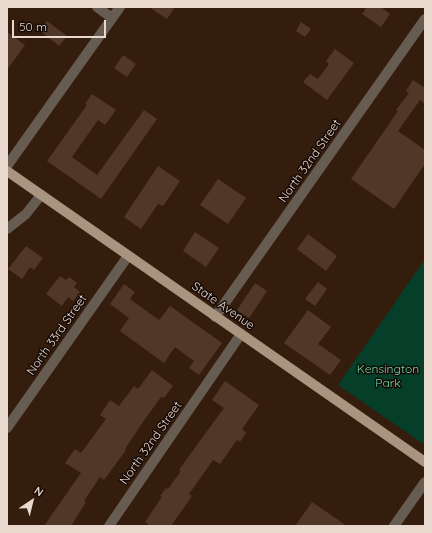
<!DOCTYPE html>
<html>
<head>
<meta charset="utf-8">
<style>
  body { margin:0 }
  #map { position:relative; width:432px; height:533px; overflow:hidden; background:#351d0e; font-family:Quicksand,sans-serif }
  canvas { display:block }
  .frame { position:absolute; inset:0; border:8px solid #e8d8ce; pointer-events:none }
  .north { position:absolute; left:12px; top:481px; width:40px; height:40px; -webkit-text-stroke:3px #150a05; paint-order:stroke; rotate:35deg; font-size:11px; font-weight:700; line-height:16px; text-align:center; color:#e8d8ce }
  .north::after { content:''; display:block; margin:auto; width:14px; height:18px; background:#e8d8ce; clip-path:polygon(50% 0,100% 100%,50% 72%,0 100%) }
  .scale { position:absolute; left:12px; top:20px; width:94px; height:18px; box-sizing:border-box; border:2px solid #e8d8ce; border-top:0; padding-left:5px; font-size:12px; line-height:14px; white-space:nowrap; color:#e8d8ce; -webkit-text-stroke:3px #150a05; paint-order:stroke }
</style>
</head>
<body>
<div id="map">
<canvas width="432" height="533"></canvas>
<div class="frame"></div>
<div class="north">N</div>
<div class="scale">50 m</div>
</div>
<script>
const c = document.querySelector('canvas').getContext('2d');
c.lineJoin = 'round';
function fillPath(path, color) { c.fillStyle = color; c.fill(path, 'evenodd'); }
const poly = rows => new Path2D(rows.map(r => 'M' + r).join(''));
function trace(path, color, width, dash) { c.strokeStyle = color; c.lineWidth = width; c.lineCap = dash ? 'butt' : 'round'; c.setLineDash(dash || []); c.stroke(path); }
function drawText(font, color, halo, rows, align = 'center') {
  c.font = font + ' Quicksand,sans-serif'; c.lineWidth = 3; c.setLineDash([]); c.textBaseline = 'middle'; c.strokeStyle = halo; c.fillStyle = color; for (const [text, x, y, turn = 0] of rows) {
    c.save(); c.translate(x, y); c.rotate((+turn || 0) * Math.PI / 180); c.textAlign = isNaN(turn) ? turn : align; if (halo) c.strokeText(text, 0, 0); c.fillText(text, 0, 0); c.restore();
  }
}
const green = poly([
  [425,259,425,445,338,385]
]);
const building = poly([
  [149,7,175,7,167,19],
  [367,7,381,7,390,14,381,27,362,14],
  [47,21,67,36,59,46,40,31],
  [301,22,311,29,305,37,296,31],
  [7,32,25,45,7,70],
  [335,49,354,63,327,100,303,82,310,74,318,79,329,64,326,61],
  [123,55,136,64,127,77,114,68],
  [413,80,425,88,425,104,420,100,398,131,425,150,425,164,394,209,351,179,398,111,396,110,409,93,406,91],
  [92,94,116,110,105,125,98,120,72,157,97,175,144,110,157,119,101,199,47,161,87,105,85,104],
  [158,166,180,181,163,206,158,204,141,229,124,217],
  [218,179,246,198,228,224,200,205],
  [195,232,219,248,206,267,183,251],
  [308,234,337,256,326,271,297,249],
  [26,246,43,258,34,270,30,267,22,279,8,269],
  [60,276,66,280,69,277,77,283,74,287,80,292,73,301,68,297,62,306,46,294],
  [318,282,327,289,315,306,305,299],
  [255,283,267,291,249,318,237,310],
  [124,284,135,292,130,299,159,320,170,306,222,343,199,375,189,368,194,361,175,347,164,363,120,331,129,318,110,304],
  [308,310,331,327,318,344,341,360,330,375,284,343],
  [152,370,173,386,164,398,161,397,143,422,125,449,126,450,104,480,100,477,84,501,86,502,71,526,44,526,81,473,65,463,75,449,81,453,106,419,100,415,110,400,119,406,134,386,138,389],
  [225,381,259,405,242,429,246,433,240,442,237,440,220,464,213,460,189,494,192,496,171,526,150,526,145,522,162,497,160,496,166,488,168,489,181,471,179,470,186,460,224,408,212,400],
  [312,502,347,526,295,526]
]);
const street = poly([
  [97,7,112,18],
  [7,166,120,7],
  [7,229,26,214,41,195],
  [215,317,425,19],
  [7,428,128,256],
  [109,526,241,334],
  [394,526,425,482]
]);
const primary = poly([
  [7,171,425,462]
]);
const streetNames = [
  ["North 32nd Street",310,161,-55],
  ["State Avenue",223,306,35],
  ["North 33rd Street",57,335,-55],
  ["North 32nd Street",151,443,-55]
];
const parkNames = [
  ["Kensington",388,369],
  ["Park",388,383]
];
fillPath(green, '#053e29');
fillPath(building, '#513727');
trace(street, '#665c52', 10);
trace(primary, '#a99480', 10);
drawText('12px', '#e8d8ce', '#150a05', streetNames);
drawText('12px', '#69dda9', '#150a05', parkNames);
</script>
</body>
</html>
